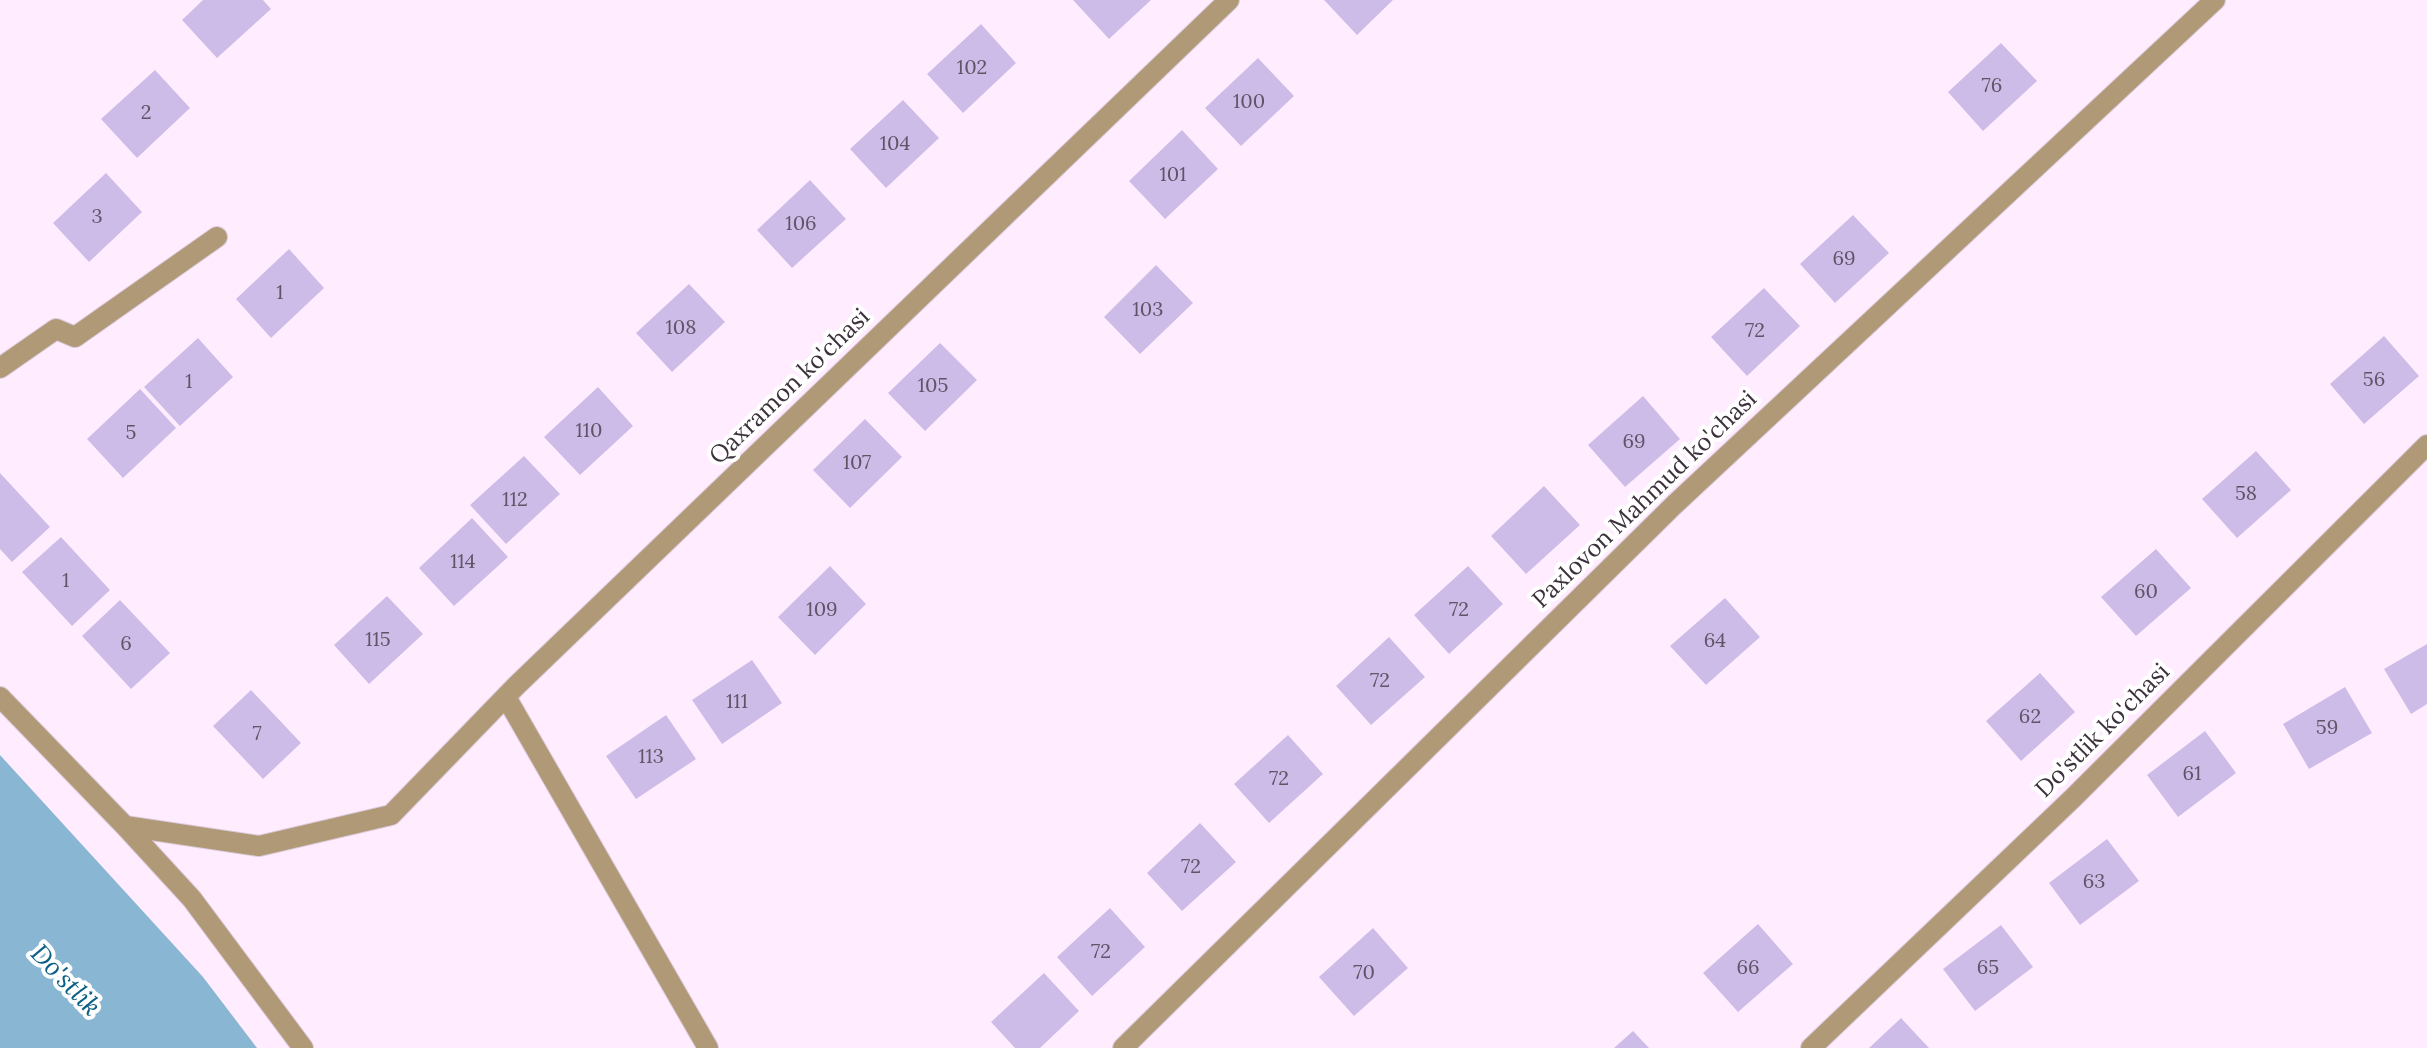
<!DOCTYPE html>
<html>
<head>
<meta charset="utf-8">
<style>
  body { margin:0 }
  canvas { display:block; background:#ffedff }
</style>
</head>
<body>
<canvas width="2427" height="1048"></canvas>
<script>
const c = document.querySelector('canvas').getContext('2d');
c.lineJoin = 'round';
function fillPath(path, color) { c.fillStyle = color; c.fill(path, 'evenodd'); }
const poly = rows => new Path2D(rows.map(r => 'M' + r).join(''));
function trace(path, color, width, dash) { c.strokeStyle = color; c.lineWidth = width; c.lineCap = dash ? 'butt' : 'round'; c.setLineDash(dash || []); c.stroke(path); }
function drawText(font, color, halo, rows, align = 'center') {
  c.font = font + ' Lora,serif'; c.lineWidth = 8; c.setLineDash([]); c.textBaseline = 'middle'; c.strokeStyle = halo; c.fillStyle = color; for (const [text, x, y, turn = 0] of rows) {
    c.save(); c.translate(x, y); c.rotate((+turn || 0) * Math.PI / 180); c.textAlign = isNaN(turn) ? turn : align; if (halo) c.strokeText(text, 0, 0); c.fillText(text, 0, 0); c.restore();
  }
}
const water = poly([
  [0,755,203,977,257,1048,0,1048]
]);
const building = poly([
  [203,0,263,0,271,9,217,58,182,20],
  [1073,0,1151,0,1109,39],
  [1324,0,1393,0,1357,35],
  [981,24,1016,63,963,113,927,74],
  [2001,43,2037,81,1983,131,1948,92],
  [1258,58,1294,96,1241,146,1205,108],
  [155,70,190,108,137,158,101,119],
  [903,100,939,138,886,188,850,149],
  [1182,130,1218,169,1165,219,1129,181],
  [106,173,142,212,89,262,53,223],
  [810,180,846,219,792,268,757,230],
  [1853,215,1889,253,1835,303,1800,264],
  [289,249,324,288,271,338,236,299],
  [1156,265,1193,303,1140,354,1104,317],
  [689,284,725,322,672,372,636,333],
  [1764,288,1800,326,1747,376,1711,337],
  [2384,336,2419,376,2364,424,2330,384],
  [198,338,233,377,180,426,144,387],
  [940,343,977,380,925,431,888,393],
  [598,387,633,426,580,475,544,437],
  [140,389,176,428,123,478,87,439],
  [1643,396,1680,439,1625,487,1588,445],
  [865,419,902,457,850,508,813,470],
  [2256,451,2291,490,2237,538,2202,499],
  [524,456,560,494,506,544,470,505],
  [0,473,50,527,12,562,0,549],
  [1544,486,1580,525,1526,574,1491,536],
  [472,518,508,557,454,606,419,568],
  [61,537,110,590,72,626,22,572],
  [2156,549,2191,588,2136,636,2101,597],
  [830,566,866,604,815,655,778,617],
  [1468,566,1503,604,1449,654,1414,615],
  [387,596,423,634,369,684,334,645],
  [1725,598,1760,637,1706,685,1670,646],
  [120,600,170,653,131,689,82,636],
  [1389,637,1425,677,1371,725,1336,686],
  [2427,644,2427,704,2411,714,2384,669],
  [752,660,782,703,722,744,692,700],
  [2040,673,2075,712,2021,761,1986,721],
  [2345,687,2372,733,2309,769,2283,724],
  [251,690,301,743,263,779,213,726],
  [666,715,696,759,636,799,606,756],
  [2205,731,2236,773,2178,817,2147,775],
  [1288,735,1323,774,1269,823,1234,784],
  [1200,823,1236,862,1182,911,1147,873],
  [2107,839,2139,881,2080,925,2049,883],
  [1110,908,1145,947,1092,996,1057,957],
  [1758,924,1793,964,1738,1012,1703,973],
  [2001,925,2033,967,1975,1011,1943,969],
  [1373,928,1408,968,1354,1016,1319,977],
  [1044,973,1079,1011,1040,1048,1015,1048,991,1022],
  [1901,1018,1929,1048,1869,1048],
  [1633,1031,1649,1048,1614,1048]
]);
const minor = poly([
  [0,368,56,329,75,337,217,237],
  [0,697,125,826,259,846,391,815,516,686,1229,0],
  [506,697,708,1048],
  [125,826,192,899,303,1048],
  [1123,1048,1674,505,2215,0],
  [1811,1048,2073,798,2427,445]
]);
const numberNames = [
  ["102",972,68],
  ["76",1992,86],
  ["100",1249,102],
  ["2",146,113],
  ["104",895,144],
  ["101",1173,175],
  ["3",97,217],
  ["106",801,224],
  ["69",1844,259],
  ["1",280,293],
  ["103",1148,310],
  ["108",681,328],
  ["72",1755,331],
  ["56",2374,380],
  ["1",189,382],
  ["105",933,386],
  ["110",589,431],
  ["5",131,433],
  ["69",1634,442],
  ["107",857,463],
  ["58",2246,494],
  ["112",515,500],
  ["114",463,562],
  ["1",66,581],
  ["60",2146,592],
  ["109",822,610],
  ["72",1459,610],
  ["115",378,640],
  ["64",1715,641],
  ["6",126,644],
  ["72",1380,681],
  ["111",737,702],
  ["62",2030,717],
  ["59",2327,728],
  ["7",257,734],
  ["113",651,757],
  ["61",2192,774],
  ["72",1279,779],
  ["72",1191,867],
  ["63",2094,882],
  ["72",1101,952],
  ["66",1748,968],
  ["65",1988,968],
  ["70",1364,973]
];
const streetNames = [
  ["Qaxramon ko'chasi",790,387,-44],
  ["Paxlovon Mahmud ko'chasi",1645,500,-44],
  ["Do'stlik ko'chasi",2103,731,-45]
];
const waterNames = [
  ["Do'stlik",65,981,46]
];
fillPath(water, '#88b6d3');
fillPath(building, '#cebce8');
trace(minor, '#dccbdc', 22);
trace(minor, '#b09976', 20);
drawText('20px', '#605467', null, numberNames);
drawText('24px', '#3c313c', '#fff', streetNames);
drawText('italic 26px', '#0b5f85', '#fff', waterNames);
</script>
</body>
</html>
